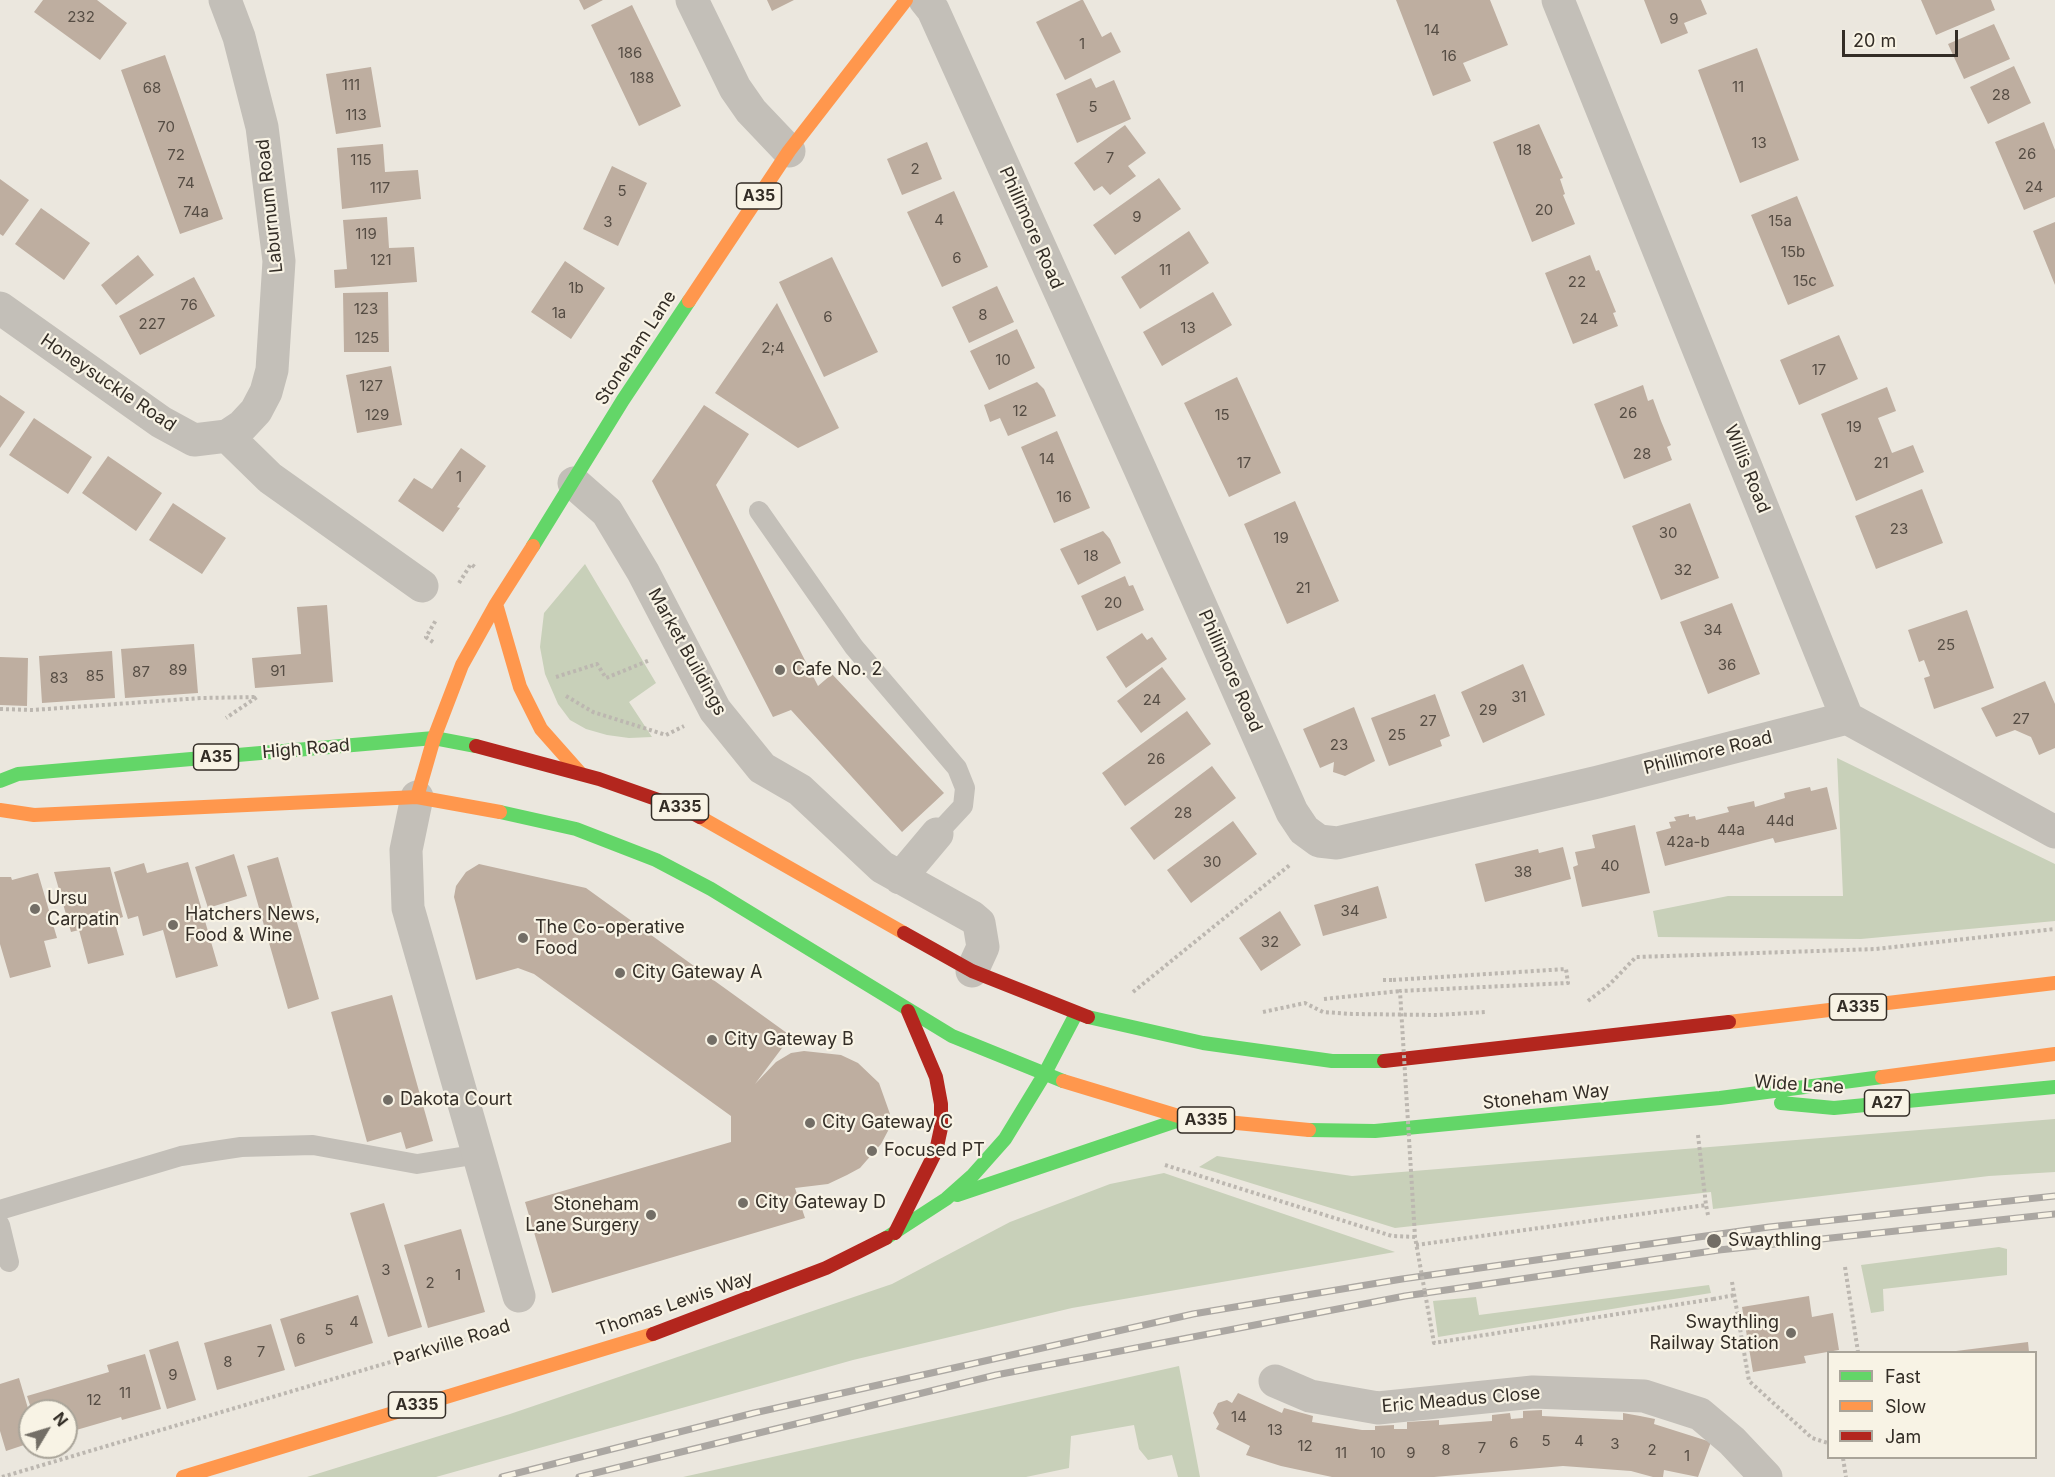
<!DOCTYPE html>
<html>
<head>
<meta charset="utf-8">
<style>
  body { margin:0 }
  #map { position:relative; width:2055px; height:1477px; overflow:hidden; background:#ebe7de; font-family:Inter,sans-serif }
  canvas { display:block }
  .legend { position:absolute; left:1827px; top:1351px; width:210px; height:108px; box-sizing:border-box; background:#f8f3e5; border:2px solid #a9a499; margin:0; padding:8px 10px; list-style:none; font-size:18px; color:#332d26 }
  .legend li { display:flex; align-items:center; gap:12px; height:30px }
  .legend b { width:30px; border:2px solid #a9a499 }
  .north { position:absolute; left:18px; top:1399px; width:60px; height:60px; box-sizing:border-box; background:#f8f3e5; border:2px solid #a9a499; border-radius:50%; rotate:52deg; font-size:16px; font-weight:700; line-height:24px; text-align:center; color:#332d26 }
  .north::after { content:''; display:block; margin:auto; width:21px; height:27px; background:#736e66; clip-path:polygon(50% 0,100% 100%,50% 72%,0 100%) }
  .scale { position:absolute; left:1842px; top:30px; width:116px; height:27px; box-sizing:border-box; border:3px solid #332d26; border-top:0; padding-left:8px; font-size:18px; line-height:21px; white-space:nowrap; color:#332d26; -webkit-text-stroke:4px #f8f3e5; paint-order:stroke }
</style>
</head>
<body>
<div id="map">
<canvas width="2055" height="1477"></canvas>
<ul class="legend">
<li><b style="height:8px;background:#63d668"></b>Fast</li>
<li><b style="height:8px;background:#ff974d"></b>Slow</li>
<li><b style="height:8px;background:#b3261e"></b>Jam</li>
</ul>
<div class="north">N</div>
<div class="scale">20 m</div>
</div>
<script>
const c = document.querySelector('canvas').getContext('2d');
c.lineJoin = 'round';
function fillPath(path, color) { c.fillStyle = color; c.fill(path, 'evenodd'); }
const poly = rows => new Path2D(rows.map(r => 'M' + r).join(''));
function trace(path, color, width, dash) { c.strokeStyle = color; c.lineWidth = width; c.lineCap = dash ? 'butt' : 'round'; c.setLineDash(dash || []); c.stroke(path); }
function drawText(font, color, halo, rows, align = 'center') {
  c.font = font + ' Inter,sans-serif'; c.lineWidth = 4.5; c.setLineDash([]); c.textBaseline = 'middle'; c.strokeStyle = halo; c.fillStyle = color; for (const [text, x, y, turn = 0] of rows) {
    c.save(); c.translate(x, y); c.rotate((+turn || 0) * Math.PI / 180); c.textAlign = isNaN(turn) ? turn : align; if (halo) c.strokeText(text, 0, 0); c.fillText(text, 0, 0); c.restore();
  }
}
const green = poly([
  [585,564,656,683,629,702,652,737,629,738,607,735,586,729,570,720,558,704,545,674,540,647,544,613],
  [1837,758,2055,864,2055,921,1861,939,1658,937,1653,911,1728,896,1843,896],
  [2055,1119,2055,1172,1989,1176,1713,1209,1711,1192,1395,1228,1199,1167,1217,1156,1352,1176],
  [1164,1173,1395,1252,1072,1308,853,1360,436,1477,307,1477,510,1414,892,1284,1010,1222,1110,1184],
  [1999,1247,2007,1249,2007,1275,1883,1289,1884,1311,1871,1313,1861,1265],
  [1709,1285,1711,1293,1438,1337,1433,1301,1476,1297,1479,1315],
  [1179,1366,1200,1477,1178,1477,1172,1455,1148,1460,1139,1449,1134,1425,1071,1436,1069,1468,1026,1477,683,1477]
]);
const building = poly([
  [43,0,97,0,127,23,100,60,34,12],
  [579,0,603,0,584,10],
  [767,0,794,0,772,11],
  [1081,0,1083,0,1102,37,1111,32,1121,52,1065,80,1036,22],
  [1396,0,1490,0,1508,45,1463,63,1471,81,1433,96],
  [1644,0,1701,0,1707,14,1684,23,1688,33,1661,44],
  [1921,0,1991,0,1995,10,1936,35],
  [632,5,681,106,639,126,591,25],
  [1994,24,2010,59,1964,79,1948,44],
  [1757,48,1799,160,1740,183,1698,70],
  [165,55,223,219,180,234,121,70],
  [2014,66,2031,103,1988,124,1970,87],
  [371,67,381,127,336,134,326,74],
  [1091,78,1096,88,1114,80,1131,119,1077,143,1056,94],
  [2044,122,2055,150,2055,197,2024,210,1995,142],
  [1539,124,1563,178,1560,179,1565,194,1563,195,1575,224,1532,242,1493,142],
  [1125,125,1146,153,1128,166,1136,176,1110,195,1102,186,1094,191,1074,163],
  [927,142,942,179,902,195,887,159],
  [383,144,385,172,418,170,421,199,342,209,337,148],
  [612,166,647,183,618,246,583,229],
  [1159,178,1181,209,1115,255,1093,225],
  [0,179,29,200,3,236,0,234],
  [954,191,988,267,942,287,907,212],
  [1797,196,1834,286,1788,305,1751,215],
  [41,208,90,243,64,280,15,244],
  [387,217,389,248,414,247,417,282,335,288,334,270,347,269,343,220],
  [2055,222,2055,285,2033,231],
  [1189,231,1209,263,1140,309,1121,277],
  [138,255,154,275,116,305,101,285],
  [1590,255,1596,271,1599,270,1616,312,1613,313,1618,326,1573,344,1545,273],
  [832,257,878,352,824,377,779,282],
  [565,261,605,288,571,339,531,312],
  [194,277,215,316,140,355,119,316],
  [997,286,1014,322,969,343,952,307],
  [388,292,389,352,344,352,343,293],
  [1213,292,1232,325,1162,366,1143,332],
  [777,303,839,428,798,448,715,393],
  [1017,329,1035,368,989,390,970,351],
  [1839,335,1858,379,1799,405,1780,360],
  [391,366,402,425,357,433,346,375],
  [1237,377,1281,473,1229,497,1184,403],
  [1037,382,1044,389,1056,416,1008,436,1000,418,990,422,984,405],
  [1643,385,1648,401,1653,399,1661,421,1671,445,1667,447,1672,460,1624,479,1594,404],
  [1887,387,1896,411,1878,418,1892,453,1913,445,1924,472,1856,501,1821,414],
  [0,395,25,412,0,448],
  [704,405,749,434,716,485,818,686,832,674,944,793,902,832,791,710,773,717,652,481],
  [34,418,92,457,68,494,9,455],
  [1057,431,1090,508,1054,523,1021,447],
  [461,448,486,466,457,507,460,508,443,532,398,501,414,478,432,489],
  [108,456,162,493,136,531,82,493],
  [1922,489,1943,543,1876,569,1855,516],
  [1295,501,1339,601,1287,624,1244,524],
  [173,503,226,538,202,574,149,540],
  [1690,503,1719,578,1661,600,1632,526],
  [1103,531,1110,539,1121,563,1078,585,1060,549],
  [1125,576,1129,586,1133,585,1144,610,1097,631,1081,596],
  [1732,603,1760,674,1708,694,1680,622],
  [327,605,333,682,255,688,252,658,301,654,297,607],
  [1967,610,1994,688,1934,709,1924,678,1930,676,1924,660,1919,662,1908,630],
  [1142,633,1147,640,1152,637,1167,659,1126,688,1106,657],
  [194,644,198,693,125,698,121,649],
  [112,651,115,698,42,703,39,656],
  [0,657,28,658,27,706,0,705],
  [1523,664,1545,715,1483,743,1461,692],
  [1162,667,1186,699,1141,733,1117,701],
  [2045,681,2055,704,2055,748,2039,755,2031,737,2015,730,1996,737,1981,708],
  [1435,694,1450,736,1440,740,1442,746,1389,766,1371,718],
  [1354,707,1375,761,1345,776,1333,772,1334,762,1320,768,1303,729],
  [1187,711,1211,744,1125,806,1102,773],
  [1212,766,1236,798,1154,860,1130,828],
  [1810,787,1811,791,1827,787,1837,829,1775,843,1773,838,1665,866,1656,832,1671,828,1669,822,1676,821,1674,817,1689,814,1689,817,1695,816,1696,820,1729,812,1727,807,1754,801,1755,807,1785,798,1784,793],
  [1233,821,1257,854,1191,903,1167,870],
  [1635,825,1650,893,1582,907,1573,867,1578,865,1575,852,1595,848,1592,835],
  [1563,847,1571,879,1485,902,1475,864,1538,849,1539,853],
  [234,854,247,896,208,908,195,867],
  [278,857,319,999,288,1009,247,866],
  [188,862,218,966,176,978,163,930,143,936,138,916,128,919,114,872,144,863,147,873],
  [479,864,586,888,791,1036,755,1084,776,1062,791,1053,804,1051,841,1055,858,1063,879,1083,890,1114,889,1129,881,1144,860,1168,847,1175,828,1184,795,1188,805,1218,552,1293,525,1202,731,1142,731,1116,534,974,518,968,476,980,454,897,456,886,466,872],
  [110,867,123,917,114,920,124,955,88,964,79,930,71,932,54,872],
  [38,873,57,938,44,941,51,967,10,978,0,944,0,877,11,877,12,880],
  [1378,886,1387,918,1323,936,1314,905],
  [1280,911,1301,945,1261,971,1239,938],
  [392,995,433,1141,406,1149,401,1132,367,1142,331,1012],
  [384,1203,422,1327,388,1337,350,1213],
  [461,1229,485,1312,428,1328,404,1245],
  [358,1295,373,1343,295,1367,280,1319],
  [1809,1296,1812,1317,1833,1313,1839,1350,1804,1356,1806,1363,1753,1372,1742,1307],
  [271,1324,285,1370,217,1390,204,1343],
  [178,1341,196,1400,167,1409,149,1350],
  [2028,1342,2029,1352,1957,1352,1956,1351],
  [145,1354,161,1409,122,1420,121,1417,66,1433,66,1411,32,1411,27,1396,109,1372,107,1365],
  [19,1378,30,1415,30,1443,6,1451,0,1431,0,1384],
  [1238,1393,1282,1413,1284,1408,1313,1416,1312,1422,1362,1430,1375,1430,1375,1426,1394,1425,1394,1429,1407,1429,1407,1422,1439,1420,1439,1425,1492,1421,1492,1415,1510,1413,1511,1419,1523,1418,1523,1411,1542,1410,1542,1416,1623,1420,1623,1413,1640,1416,1655,1419,1654,1424,1711,1442,1698,1477,1664,1470,1663,1477,1653,1477,1631,1471,1563,1466,1434,1477,1332,1477,1281,1466,1246,1455,1250,1446,1216,1429,1219,1424,1213,1413,1218,1403,1227,1400,1232,1403]
]);
const path = poly([
  [459,583,471,564,476,568],
  [433,642,426,637,436,620],
  [556,677,597,664,606,678,650,660],
  [566,696,593,712,666,735,684,726],
  [0,709,33,710,201,698,257,697,226,718],
  [1383,980,1393,980],
  [1133,992,1291,864],
  [1324,999,1400,991],
  [1588,1001,1609,985,1636,957,1876,949,2055,929],
  [1263,1012,1305,1003,1323,1012,1352,1014,1437,1015,1486,1012],
  [1698,1135,1706,1205],
  [1165,1165,1392,1236,1415,1237],
  [1416,1245,1706,1205,1708,1215],
  [1845,1267,1858,1352],
  [1732,1282,1749,1381,1812,1438,1828,1443],
  [1713,1299,1735,1295],
  [1843,1458,1846,1477],
  [2,1477,502,1329]
]);
const lane = poly([
  [759,511,854,647,957,768,965,788,963,806,937,834],
  [0,1210,181,1156,241,1147,313,1145,417,1164,479,1154],
  [0,1225,9,1262]
]);
const street = poly([
  [225,0,239,37,262,127,279,261,272,370,266,392,256,411,242,426,227,436],
  [692,0,735,88,751,111,789,151],
  [925,0,933,10,1140,469,1292,812,1304,830,1319,841,1337,843,1598,782,1847,718],
  [1558,0,1847,718,2055,832],
  [0,308,161,422,194,440,227,436,270,478,422,586],
  [574,483,607,512,643,572,715,710,762,768,800,790,882,867,972,917,979,923,983,947,972,971],
  [417,797,406,850,408,908,519,1296],
  [900,878,937,834],
  [1275,1381,1310,1396,1378,1408,1533,1392,1644,1396,1700,1414,1732,1441,1766,1477]
]);
const fast = poly([
  [533,546,623,400,689,301],
  [0,781,18,774,434,738,476,746],
  [500,812,576,829,656,860,711,889,952,1036,1063,1081],
  [1088,1017,1203,1043,1332,1061,1384,1061],
  [1781,1103,1834,1108,2055,1087],
  [1309,1130,1375,1131,1720,1098,1882,1077],
  [957,1195,1185,1118],
  [886,1238,946,1199,973,1175,1005,1139,1044,1075,1076,1014]
]);
const slow = poly([
  [689,301,789,151,906,0],
  [496,604,520,687,541,729,580,773],
  [417,797,434,738,462,665,496,604,533,546],
  [0,810,34,815,417,797,500,812],
  [700,817,904,933],
  [1729,1022,2055,983],
  [1882,1077,2055,1054],
  [1063,1081,1185,1118,1309,1130],
  [183,1477,653,1334]
]);
const jam = poly([
  [476,746,599,779,687,810,700,817],
  [904,933,972,971,1088,1017],
  [1384,1061,1729,1022],
  [895,1233,936,1151,941,1128,941,1104,936,1077,908,1011],
  [653,1334,826,1268,886,1238]
]);
const rail = poly([
  [502,1477,754,1413,1193,1314,1402,1279,1769,1227,2055,1196],
  [579,1477,996,1375,1405,1296,1719,1250,2055,1214]
]);
const pathBridge = poly([
  [1393,980,1566,969,1568,983,1400,991,1415,1237,1434,1343,1713,1299]
]);
const markers = [
  [780,670,6,"#736e66"],
  [35,909,6,"#736e66"],
  [173,925,6,"#736e66"],
  [523,938,6,"#736e66"],
  [620,973,6,"#736e66"],
  [712,1040,6,"#736e66"],
  [388,1100,6,"#736e66"],
  [810,1123,6,"#736e66"],
  [872,1151,6,"#736e66"],
  [743,1203,6,"#736e66"],
  [651,1215,6,"#736e66"],
  [1714,1241,8,"#736e66"],
  [1791,1333,6,"#736e66"]
];
const numberNames = [
  ["232",81,17],
  ["9",1674,19],
  ["14",1432,30],
  ["1",1082,44],
  ["186",630,53],
  ["16",1449,56],
  ["188",642,78],
  ["111",351,85],
  ["11",1738,87],
  ["68",152,88],
  ["28",2001,95],
  ["5",1093,107],
  ["113",356,115],
  ["70",166,127],
  ["13",1759,143],
  ["18",1524,150],
  ["26",2027,154],
  ["72",176,155],
  ["7",1110,158],
  ["115",361,160],
  ["2",915,169],
  ["74",186,183],
  ["24",2034,187],
  ["117",380,188],
  ["5",622,191],
  ["20",1544,210],
  ["74a",196,212],
  ["9",1137,217],
  ["4",939,220],
  ["15a",1780,221],
  ["3",608,222],
  ["119",366,234],
  ["15b",1793,252],
  ["6",957,258],
  ["121",381,260],
  ["11",1165,270],
  ["15c",1805,281],
  ["22",1577,282],
  ["1b",576,288],
  ["76",189,305],
  ["123",366,309],
  ["1a",559,313],
  ["8",983,315],
  ["6",828,317],
  ["24",1589,319],
  ["227",152,324],
  ["13",1188,328],
  ["125",367,338],
  ["2;4",773,348],
  ["10",1003,360],
  ["17",1819,370],
  ["127",371,386],
  ["12",1020,411],
  ["26",1628,413],
  ["129",377,415],
  ["15",1222,415],
  ["19",1854,427],
  ["28",1642,454],
  ["14",1047,459],
  ["17",1244,463],
  ["21",1881,463],
  ["1",459,477],
  ["16",1064,497],
  ["23",1899,529],
  ["30",1668,533],
  ["19",1281,538],
  ["18",1091,556],
  ["32",1683,570],
  ["21",1303,588],
  ["20",1113,603],
  ["34",1713,630],
  ["25",1946,645],
  ["36",1727,665],
  ["89",178,670],
  ["91",278,671],
  ["87",141,672],
  ["85",95,676],
  ["83",59,678],
  ["31",1519,697],
  ["24",1152,700],
  ["29",1488,710],
  ["27",2021,719],
  ["27",1428,721],
  ["25",1397,735],
  ["23",1339,745],
  ["26",1156,759],
  ["28",1183,813],
  ["44d",1780,821],
  ["44a",1731,830],
  ["42a-b",1688,842],
  ["30",1212,862],
  ["40",1610,866],
  ["38",1523,872],
  ["34",1350,911],
  ["32",1270,942],
  ["3",386,1270],
  ["1",458,1275],
  ["2",430,1283],
  ["4",354,1322],
  ["5",329,1330],
  ["6",301,1339],
  ["7",261,1352],
  ["8",228,1362],
  ["9",173,1375],
  ["11",125,1393],
  ["12",94,1400],
  ["14",1239,1417],
  ["13",1275,1430],
  ["5",1546,1441],
  ["4",1579,1441],
  ["6",1514,1443],
  ["3",1615,1444],
  ["12",1305,1446],
  ["7",1482,1448],
  ["8",1446,1450],
  ["2",1652,1450],
  ["11",1341,1453],
  ["10",1378,1453],
  ["9",1411,1453],
  ["1",1687,1456]
];
const shields = [
  [759,196,45],
  [216,757,45],
  [680,807,57],
  [1858,1007,57],
  [1887,1103,45],
  [1206,1120,57],
  [417,1405,57]
];
const shieldNames = [
  ["A35",759,196],
  ["A35",216,757],
  ["A335",680,807],
  ["A335",1858,1007],
  ["A27",1887,1103],
  ["A335",1206,1120],
  ["A335",417,1405]
];
const streetNames = [
  ["Laburnum Road",270,206,-96],
  ["Phillimore Road",1031,228,66],
  ["Stoneham Lane",636,348,-57],
  ["Honeysuckle Road",108,383,34],
  ["Willis Road",1747,469,68],
  ["Market Buildings",687,652,61],
  ["Phillimore Road",1230,671,66],
  ["High Road",306,749,-5],
  ["Phillimore Road",1708,753,-14],
  ["Wide Lane",1799,1085,4],
  ["Stoneham Way",1546,1097,-6],
  ["Thomas Lewis Way",675,1304,-19],
  ["Parkville Road",452,1343,-17],
  ["Eric Meadus Close",1461,1400,-5]
];
const poiNames = [
  ["Cafe No. 2",792,670],
  ["Ursu",47,899],
  ["Carpatin",47,920],
  ["Hatchers News,",185,915],
  ["Food & Wine",185,936],
  ["The Co-operative",535,928],
  ["Food",535,949],
  ["City Gateway A",632,973],
  ["City Gateway B",724,1040],
  ["Dakota Court",400,1100],
  ["City Gateway C",822,1123],
  ["Focused PT",884,1151],
  ["City Gateway D",755,1203],
  ["Stoneham",639,1205,"right"],
  ["Lane Surgery",639,1226,"right"],
  ["Swaythling",1728,1241],
  ["Swaythling",1779,1323,"right"],
  ["Railway Station",1779,1344,"right"]
];
fillPath(green, '#c8d0b9');
fillPath(building, '#beaea0');
trace(path, '#bcb7b0', 4, [3, 3]);
trace(lane, '#c3bfb8', 20);
trace(street, '#c3bfb8', 33);
trace(fast, '#63d668', 14);
trace(slow, '#ff974d', 14);
trace(jam, '#b3261e', 14);
trace(rail, '#aba7a2', 7);
trace(rail, '#f8f3e5', 4.5, [14]);
trace(pathBridge, '#bcb7b0', 4, [3, 3]);
for (const [x, y, r, color] of markers) { const dot = new Path2D(); dot.arc(x, y, r, 0, 2 * Math.PI); c.fillStyle = color; c.fill(dot); trace(dot, '#f8f3e5', 2); }
drawText('15px', '#564d44', null, numberNames);
for (const [x, y, w] of shields) { const box = new Path2D(); box.roundRect(x - w / 2, y - 13, w, 26, 4.5); c.fillStyle = '#f8f3e5'; c.fill(box); trace(box, '#332d26', 1.5); }
drawText('bold 16px', '#332d26', null, shieldNames);
drawText('18px', '#332d26', '#f8f3e5', streetNames);
drawText('18px', '#332d26', '#f8f3e5', poiNames, 'left');
</script>
</body>
</html>
